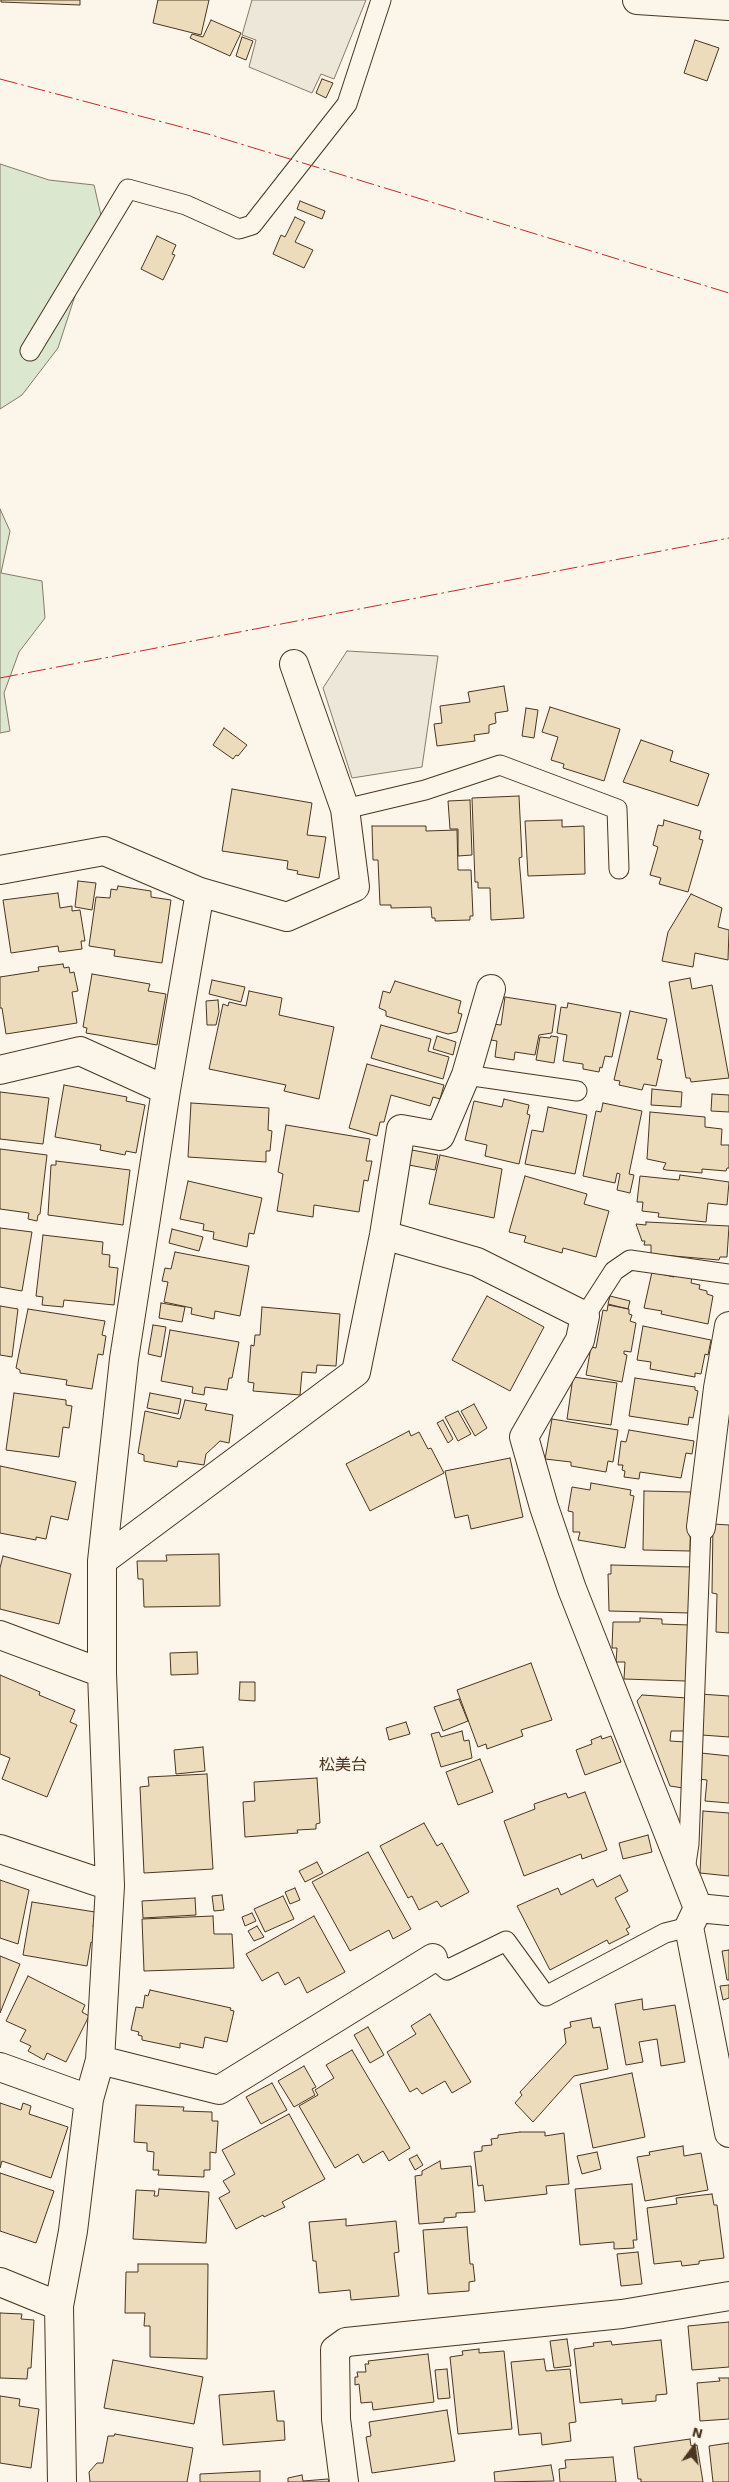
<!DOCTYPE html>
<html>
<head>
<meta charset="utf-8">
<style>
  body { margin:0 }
  #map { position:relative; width:729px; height:2482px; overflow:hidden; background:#fbf6e9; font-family:"Work Sans",sans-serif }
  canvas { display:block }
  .north { position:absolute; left:669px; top:2422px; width:50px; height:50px; -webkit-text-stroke:4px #fbf6e9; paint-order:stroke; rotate:14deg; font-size:14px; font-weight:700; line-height:20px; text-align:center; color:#4a3520 }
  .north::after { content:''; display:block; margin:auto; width:18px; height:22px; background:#4a3520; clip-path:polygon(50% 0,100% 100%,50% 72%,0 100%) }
</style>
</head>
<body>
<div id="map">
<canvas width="729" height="2482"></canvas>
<div class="north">N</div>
</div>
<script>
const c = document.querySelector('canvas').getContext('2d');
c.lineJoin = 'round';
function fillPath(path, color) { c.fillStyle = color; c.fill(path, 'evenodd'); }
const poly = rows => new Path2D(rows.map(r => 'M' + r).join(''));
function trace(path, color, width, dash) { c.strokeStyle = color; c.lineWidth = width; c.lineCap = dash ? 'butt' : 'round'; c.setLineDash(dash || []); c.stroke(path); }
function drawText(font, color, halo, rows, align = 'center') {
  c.font = font + ' "Work Sans","Noto Sans JP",sans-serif'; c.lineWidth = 4; c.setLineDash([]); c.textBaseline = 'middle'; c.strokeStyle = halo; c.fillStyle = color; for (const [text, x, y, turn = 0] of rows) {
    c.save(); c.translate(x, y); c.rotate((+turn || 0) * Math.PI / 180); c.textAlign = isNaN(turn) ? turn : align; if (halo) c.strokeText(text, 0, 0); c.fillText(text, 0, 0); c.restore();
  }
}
const green = poly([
  [0,164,49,180,94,185,103,224,86,262,58,348,22,395,0,409,0,164],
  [0,509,10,531,1,573,42,581,45,618,19,652,4,693,10,731,0,733,0,509]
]);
const parking = poly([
  [252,0,366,0,334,79,321,74,312,93,249,67,256,40,242,35,252,0],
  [347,651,438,656,422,767,352,778,323,688,347,651]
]);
const building = poly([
  [1,0,80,0,80,5,1,2,1,0],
  [158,0,209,0,201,35,153,23,158,0],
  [211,20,241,33,230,56,190,38,192,34,203,37,211,20],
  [242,37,253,41,246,60,236,56,242,37],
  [695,40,719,48,707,81,684,73,695,40],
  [322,79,333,83,326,98,316,93,322,79],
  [300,201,325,211,322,219,297,209,300,201],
  [295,217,305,222,295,242,313,250,304,268,273,254,281,235,285,237,295,217],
  [157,236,176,245,172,254,175,255,163,280,141,269,157,236],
  [504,686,508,711,495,713,496,723,489,725,489,733,474,735,475,741,437,746,434,724,442,723,440,706,470,702,468,692,504,686],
  [550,707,620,729,604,781,563,768,564,764,551,760,558,737,542,732,550,707],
  [526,708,538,710,534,738,522,736,526,708],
  [224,728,247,745,238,756,236,755,233,759,213,745,224,728],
  [641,740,673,751,670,761,709,774,698,806,623,782,641,740],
  [232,789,312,803,307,835,326,837,319,878,297,874,298,871,287,869,288,861,222,851,232,789],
  [519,796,522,857,519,858,524,918,491,920,490,888,478,888,478,882,475,882,472,798,519,796],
  [470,800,472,855,458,856,458,829,450,829,448,801,470,800],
  [562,820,562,827,584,826,585,874,528,876,525,821,562,820],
  [664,820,701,831,699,839,703,840,688,892,659,884,661,878,650,875,658,847,653,845,658,825,663,826,664,820],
  [372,826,426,826,426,831,457,830,458,870,471,870,473,916,470,916,470,920,435,921,435,918,432,918,431,907,391,908,391,905,380,905,378,860,373,860,372,826],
  [78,881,96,883,92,910,75,907,78,881],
  [118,886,151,891,151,897,171,900,162,963,114,956,115,950,89,946,96,897,110,898,111,889,117,890,118,886],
  [58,893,60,908,72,906,72,911,80,910,85,941,81,941,82,949,59,952,58,946,11,953,3,900,58,893],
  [691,894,722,908,718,927,729,930,728,960,695,953,693,967,662,961,668,932,691,894],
  [63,964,64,968,69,967,70,973,74,972,78,991,72,992,77,1023,6,1034,2,1008,0,1008,0,977,39,971,38,967,63,964],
  [92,974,150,984,148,991,166,994,157,1045,86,1033,87,1028,83,1027,92,974],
  [690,978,692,989,712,985,729,1078,691,1082,690,1078,686,1078,669,982,690,978],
  [212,980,245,987,241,1002,209,994,212,980],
  [395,981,461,1001,458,1013,462,1014,457,1032,448,1034,386,1016,386,1011,379,1008,383,991,390,993,395,981],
  [249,991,282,998,279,1015,334,1027,319,1099,284,1091,286,1085,209,1069,223,1004,228,1006,229,1002,246,1006,249,991],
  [505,997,556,1005,552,1033,539,1035,535,1055,515,1052,514,1060,495,1057,497,1041,491,1040,493,1024,501,1025,505,997],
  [218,1000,219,1012,216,1025,207,1025,206,1001,218,1000],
  [568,1003,621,1013,612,1057,605,1056,602,1068,600,1067,599,1072,583,1069,583,1064,563,1061,567,1035,557,1033,561,1007,567,1008,568,1003],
  [630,1011,667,1019,657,1059,662,1060,656,1086,644,1084,642,1090,619,1085,620,1081,614,1080,630,1011],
  [381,1025,431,1039,428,1051,449,1057,443,1079,371,1058,381,1025],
  [437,1036,456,1042,453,1055,433,1049,437,1036],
  [551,1036,558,1037,554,1063,536,1060,540,1037,550,1038,551,1036],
  [367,1064,444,1085,440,1099,433,1097,430,1106,391,1095,384,1122,380,1122,377,1136,349,1128,367,1064],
  [64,1085,127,1097,126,1101,145,1105,136,1153,126,1151,125,1155,100,1150,101,1145,55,1137,64,1085],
  [652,1089,682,1092,681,1107,651,1105,652,1089],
  [0,1092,49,1098,43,1144,0,1139,0,1092],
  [712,1094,729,1095,729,1112,711,1111,712,1094],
  [504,1099,529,1105,527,1114,530,1115,519,1164,485,1156,487,1145,465,1140,474,1101,502,1107,504,1099],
  [191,1103,269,1108,268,1130,272,1131,270,1151,266,1151,266,1162,188,1157,191,1103],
  [603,1103,642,1111,629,1174,634,1175,630,1193,617,1190,620,1174,617,1173,615,1183,583,1176,596,1111,601,1112,603,1103],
  [548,1107,587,1115,575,1174,525,1164,532,1130,543,1132,548,1107],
  [650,1112,705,1117,705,1127,722,1129,721,1145,729,1145,729,1168,727,1168,726,1171,702,1169,702,1173,666,1170,663,1169,666,1163,647,1159,650,1112],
  [286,1125,370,1139,366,1161,372,1161,368,1181,364,1180,359,1212,314,1205,313,1217,277,1211,283,1174,278,1172,286,1125],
  [0,1149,47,1155,40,1214,38,1215,37,1221,28,1219,29,1213,0,1209,0,1149],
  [412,1150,438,1155,435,1170,409,1165,412,1150],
  [440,1155,502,1169,494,1218,429,1204,440,1155],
  [56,1161,130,1170,123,1225,48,1215,51,1165,56,1165,56,1161],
  [680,1175,729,1182,727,1205,708,1203,706,1222,658,1217,659,1213,642,1211,643,1202,637,1202,640,1176,679,1180,680,1175],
  [525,1176,587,1194,584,1204,609,1211,596,1257,563,1248,562,1253,524,1242,526,1236,509,1232,525,1176],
  [188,1181,262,1198,254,1234,249,1233,247,1247,213,1239,214,1232,203,1230,204,1224,180,1219,188,1181],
  [646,1222,729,1226,727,1257,720,1257,719,1260,651,1254,651,1245,644,1245,645,1241,642,1241,636,1224,646,1225,646,1222],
  [0,1228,32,1232,22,1291,0,1287,0,1228],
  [172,1229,203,1237,199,1251,169,1243,172,1229],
  [43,1235,103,1242,102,1254,110,1255,109,1267,118,1268,114,1305,64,1300,63,1307,42,1305,43,1297,36,1296,43,1235],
  [175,1252,249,1266,240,1316,215,1311,214,1319,191,1314,192,1308,164,1302,168,1282,162,1281,165,1268,171,1269,175,1252],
  [652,1272,674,1277,675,1274,692,1277,691,1283,700,1285,699,1289,707,1291,707,1294,713,1296,708,1324,661,1314,662,1311,644,1308,652,1272],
  [487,1296,544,1327,510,1391,452,1360,487,1296],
  [610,1296,630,1301,628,1309,608,1304,610,1296],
  [161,1303,185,1307,182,1322,159,1318,161,1303],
  [608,1305,629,1309,629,1314,632,1315,630,1321,636,1323,631,1352,624,1351,624,1354,627,1355,622,1382,586,1375,591,1347,596,1348,603,1310,607,1311,608,1305],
  [0,1306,18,1309,12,1357,0,1355,0,1306],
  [262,1307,340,1314,336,1366,317,1365,316,1373,302,1372,300,1395,253,1391,254,1383,248,1382,251,1345,254,1346,255,1335,260,1335,262,1307],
  [28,1309,105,1321,102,1335,106,1336,103,1355,98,1354,92,1389,66,1385,67,1380,20,1373,20,1370,16,1368,28,1309],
  [153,1325,166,1327,161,1357,148,1354,153,1325],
  [643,1326,711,1340,708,1355,705,1354,701,1374,695,1373,695,1377,650,1369,651,1362,637,1360,643,1326],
  [170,1330,239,1342,232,1378,229,1378,227,1390,205,1387,204,1395,192,1393,193,1387,161,1381,170,1330],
  [573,1377,617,1383,611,1425,567,1419,573,1377],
  [635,1378,695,1387,695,1390,698,1391,693,1418,689,1417,688,1425,629,1416,635,1378],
  [14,1393,66,1400,66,1405,72,1406,69,1428,63,1427,59,1457,6,1450,14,1393],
  [150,1393,181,1399,178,1414,147,1408,150,1393],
  [185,1400,207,1404,205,1410,233,1415,229,1443,220,1441,206,1454,204,1465,178,1461,177,1467,144,1461,144,1455,138,1453,145,1411,180,1419,185,1400],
  [474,1404,487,1428,475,1436,461,1411,474,1404],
  [458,1411,471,1434,458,1441,445,1417,458,1411],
  [552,1419,618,1430,613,1462,608,1461,606,1472,571,1466,571,1462,545,1459,552,1419],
  [443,1420,453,1439,448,1443,437,1423,443,1420],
  [629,1430,694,1441,692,1454,686,1453,681,1478,640,1472,639,1479,624,1477,625,1471,622,1470,623,1465,618,1465,621,1441,626,1442,629,1430],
  [409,1431,411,1436,419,1432,428,1449,431,1448,444,1473,370,1511,346,1464,409,1431],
  [510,1458,523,1517,471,1529,468,1515,455,1518,445,1471,510,1458],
  [0,1466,76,1482,68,1520,51,1516,46,1539,36,1537,36,1540,0,1533,0,1466],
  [591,1483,631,1490,630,1495,634,1496,625,1548,578,1540,580,1532,573,1532,573,1512,568,1511,572,1487,590,1490,591,1483],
  [644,1491,691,1492,690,1551,643,1550,644,1491],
  [713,1524,729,1525,729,1633,716,1632,717,1594,712,1593,713,1524],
  [219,1554,220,1606,144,1607,143,1579,138,1579,137,1561,167,1561,166,1555,219,1554],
  [3,1556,71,1574,59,1624,0,1609,0,1568,3,1556],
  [611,1565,692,1567,690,1613,609,1611,608,1574,611,1574,611,1565],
  [640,1618,662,1619,662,1624,689,1625,686,1681,624,1679,625,1662,616,1662,617,1648,612,1648,613,1622,640,1622,640,1618],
  [197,1652,198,1674,171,1675,170,1653,197,1652],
  [531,1663,552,1720,521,1730,523,1736,487,1749,486,1744,478,1747,457,1690,531,1663],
  [0,1675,40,1692,39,1695,75,1710,70,1722,77,1725,47,1797,2,1779,10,1758,0,1754,0,1675],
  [240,1682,255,1682,255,1701,239,1700,240,1682],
  [700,1694,729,1696,729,1737,702,1735,700,1694],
  [642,1695,687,1698,684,1731,671,1731,670,1741,686,1742,683,1788,670,1786,637,1701,642,1695],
  [459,1699,468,1721,443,1731,434,1707,459,1699],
  [406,1722,410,1734,389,1740,386,1728,406,1722],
  [462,1731,464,1741,469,1740,472,1758,441,1767,431,1734,439,1732,441,1737,462,1731],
  [601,1736,602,1739,611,1736,621,1762,585,1775,576,1750,592,1744,591,1740,601,1736],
  [203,1747,205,1771,176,1774,174,1750,203,1747],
  [701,1753,729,1756,729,1803,705,1801,707,1780,699,1779,701,1753],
  [480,1759,493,1792,458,1805,446,1772,480,1759],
  [207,1774,213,1869,144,1873,140,1787,149,1786,148,1777,207,1774],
  [317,1778,320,1823,316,1824,316,1829,297,1830,298,1833,245,1837,243,1802,255,1801,254,1782,317,1778],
  [585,1792,607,1850,582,1859,581,1854,524,1876,504,1821,535,1809,534,1804,566,1793,568,1798,585,1792],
  [703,1811,729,1813,729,1876,700,1873,703,1811],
  [424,1823,437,1846,442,1843,469,1892,441,1907,437,1901,419,1910,412,1896,408,1898,380,1846,424,1823],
  [648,1835,652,1852,623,1859,619,1843,648,1835],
  [368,1852,411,1929,393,1939,389,1930,350,1951,312,1882,368,1852],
  [317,1862,323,1873,305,1882,299,1871,317,1862],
  [620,1875,628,1891,615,1898,630,1927,626,1929,629,1934,609,1944,607,1940,550,1970,517,1906,558,1888,561,1895,593,1879,597,1887,620,1875],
  [0,1880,29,1890,18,1944,0,1938,0,1880],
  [295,1888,300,1900,290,1904,285,1892,295,1888],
  [222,1895,224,1910,214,1911,212,1896,222,1895],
  [283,1896,294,1919,265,1932,254,1909,283,1896],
  [195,1898,196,1915,143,1918,142,1901,195,1898],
  [32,1902,95,1912,93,1927,98,1928,95,1944,91,1942,87,1966,23,1955,32,1902],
  [252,1913,256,1921,245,1926,242,1917,252,1913],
  [213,1916,214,1934,232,1934,234,1968,144,1971,142,1919,213,1916],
  [314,1916,345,1972,307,1993,299,1977,285,1985,278,1972,262,1981,246,1954,314,1916],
  [257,1926,264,1937,254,1941,248,1931,257,1926],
  [729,1950,729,1980,727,1980,722,1951,729,1950],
  [0,1956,20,1964,0,2013,0,1956],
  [28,1976,85,2005,82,2012,89,2016,66,2062,47,2053,44,2060,28,2051,31,2046,20,2041,26,2030,6,2021,28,1976],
  [729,1985,729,1998,723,2000,720,1986,729,1985],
  [150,1990,231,2008,230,2010,234,2011,227,2042,205,2037,203,2048,180,2043,180,2048,142,2040,142,2036,138,2035,139,2032,131,2030,136,2007,143,2008,145,1995,148,1996,150,1990],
  [642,1999,643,2010,675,2005,685,2062,661,2066,657,2039,639,2042,643,2062,626,2065,615,2004,642,1999],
  [430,2014,471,2082,452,2093,445,2081,422,2094,417,2088,410,2092,387,2052,416,2034,411,2026,430,2014],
  [591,2018,593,2028,600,2027,608,2069,574,2076,533,2122,515,2103,522,2095,520,2092,566,2043,564,2029,571,2027,570,2022,591,2018],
  [368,2027,384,2055,370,2063,354,2035,368,2027],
  [352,2050,410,2148,389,2161,383,2151,363,2163,358,2154,335,2168,299,2106,318,2095,315,2090,334,2078,326,2065,352,2050],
  [304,2066,316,2087,312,2089,315,2095,294,2107,278,2081,304,2066],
  [632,2073,645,2137,593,2148,580,2084,632,2073],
  [272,2083,287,2110,261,2124,246,2097,272,2083],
  [0,2103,21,2110,23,2103,31,2106,29,2114,68,2127,51,2178,2,2161,0,2168,0,2103],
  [136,2105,184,2107,183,2111,212,2112,212,2121,218,2121,216,2153,210,2152,210,2170,204,2170,204,2177,158,2175,159,2170,153,2170,154,2152,147,2151,147,2143,134,2142,136,2105],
  [289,2114,325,2179,282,2202,285,2207,264,2217,263,2215,236,2229,219,2198,230,2192,223,2181,235,2174,222,2150,289,2114],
  [520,2132,545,2132,545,2136,564,2133,569,2184,546,2186,547,2194,485,2201,483,2185,478,2186,474,2152,482,2151,482,2146,492,2145,491,2139,498,2138,498,2135,520,2132],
  [683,2146,684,2156,701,2153,708,2190,645,2201,637,2157,650,2155,649,2152,683,2146],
  [597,2152,601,2169,582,2174,577,2156,597,2152],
  [417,2155,423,2165,415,2170,409,2159,417,2155],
  [440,2161,441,2169,471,2166,475,2212,456,2213,456,2217,444,2218,444,2222,419,2224,415,2176,422,2175,422,2171,440,2161],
  [0,2173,54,2191,36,2243,0,2231,0,2173],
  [632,2184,637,2240,633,2240,634,2248,614,2249,614,2242,580,2245,575,2189,632,2184],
  [159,2189,209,2192,206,2243,133,2239,136,2190,155,2191,154,2196,158,2196,159,2189],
  [712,2194,714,2205,717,2205,724,2258,699,2261,699,2264,682,2266,681,2261,654,2264,647,2208,677,2204,676,2198,712,2194],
  [346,2219,346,2226,396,2221,399,2252,394,2253,399,2296,351,2300,350,2290,319,2293,316,2261,313,2261,309,2222,346,2219],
  [467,2227,470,2264,473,2264,475,2281,469,2282,469,2291,428,2294,423,2230,467,2227],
  [638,2252,642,2284,621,2286,617,2254,638,2252],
  [138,2264,208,2264,207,2359,150,2357,150,2326,144,2326,145,2313,125,2313,126,2272,138,2272,138,2264],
  [0,2313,22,2314,21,2319,34,2320,31,2368,28,2368,27,2379,0,2378,0,2313],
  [729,2322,729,2367,692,2370,688,2326,729,2322],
  [567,2339,571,2366,554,2368,550,2341,567,2339],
  [661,2340,667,2394,656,2395,656,2401,622,2404,622,2399,580,2403,574,2349,594,2346,593,2343,611,2341,612,2345,661,2340],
  [479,2349,479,2353,504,2351,512,2429,458,2434,450,2357,463,2355,462,2351,479,2349],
  [428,2354,434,2402,373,2410,372,2402,361,2403,359,2384,355,2385,355,2377,358,2377,357,2372,366,2372,365,2364,369,2364,368,2361,428,2354],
  [544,2359,546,2371,570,2369,576,2422,569,2423,571,2441,542,2445,541,2433,519,2435,511,2362,544,2359],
  [113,2360,203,2377,194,2424,104,2408,113,2360],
  [447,2369,450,2398,438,2399,435,2370,447,2369],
  [719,2378,729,2378,729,2419,700,2421,697,2383,720,2381,719,2378],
  [274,2391,277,2421,284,2421,285,2440,223,2445,219,2395,274,2391],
  [0,2396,20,2399,19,2406,39,2409,31,2468,0,2463,0,2396],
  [447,2410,455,2461,372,2473,366,2437,371,2436,369,2422,447,2410],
  [115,2434,193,2448,187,2482,90,2482,89,2472,97,2463,103,2463,108,2436,114,2436,115,2434],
  [690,2439,691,2446,697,2445,703,2482,641,2482,641,2479,638,2479,634,2447,690,2439],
  [729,2443,729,2482,713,2482,709,2446,729,2443],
  [613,2457,616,2482,560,2482,559,2469,566,2468,565,2460,613,2457],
  [551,2465,554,2481,495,2482,494,2472,551,2465],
  [260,2471,260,2482,200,2482,200,2474,260,2471],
  [302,2475,303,2481,328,2479,329,2482,288,2482,288,2478,302,2475]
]);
const lane = poly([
  [30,351,128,189,186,205,239,229,252,225,347,104,381,0],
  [345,809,425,790,500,765,617,809,619,869],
  [466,1075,577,1091],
  [585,1316,614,1271,630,1260,729,1274],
  [685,1870,689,1844,701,1527],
  [433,1958,447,1970,506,1941,546,1996,665,1933,689,1927]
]);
const street = poly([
  [0,870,104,851,200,892,287,917,355,887,345,809,294,664],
  [0,1070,80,1051,166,1090],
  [384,1235,477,1262,585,1316,580,1340,524,1437,544,1507,572,1589,698,1908,689,1927,729,2133],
  [701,1527,718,1388,729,1326],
  [102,1561,356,1372,384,1235,401,1129,440,1136,466,1075,491,989],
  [0,1635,102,1673],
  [0,1849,110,1886],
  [698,1908,729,1911],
  [100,2060,219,2090,433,1958],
  [0,2067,89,2099],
  [0,2282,59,2306],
  [62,2482,59,2306,73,2231,89,2099,100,2060,110,1886,102,1673,102,1561,124,1359,166,1090,200,892],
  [344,2482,336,2419,335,2350,346,2342,622,2314,729,2296]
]);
const secondary = poly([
  [637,0,729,6]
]);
const power = poly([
  [0,79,208,134,729,293],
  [0,678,729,538]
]);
const neighbourhoodNames = [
  ["松美台",343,1765]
];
fillPath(green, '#dce7d0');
trace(green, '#887966', 1);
fillPath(parking, '#ede7d9');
trace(parking, '#887966', 1);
fillPath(building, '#ecdcbc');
trace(building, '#4a3520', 1);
trace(lane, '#4a3520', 21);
trace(street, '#4a3520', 30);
trace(secondary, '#4a3520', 30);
trace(lane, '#fbf6e9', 19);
trace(street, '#fbf6e9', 28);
trace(secondary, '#fbf6e9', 28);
trace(power, '#c62828', 1, [18, 4, 2.5, 4]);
drawText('16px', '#4a3520', '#fbf6e9', neighbourhoodNames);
</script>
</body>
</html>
